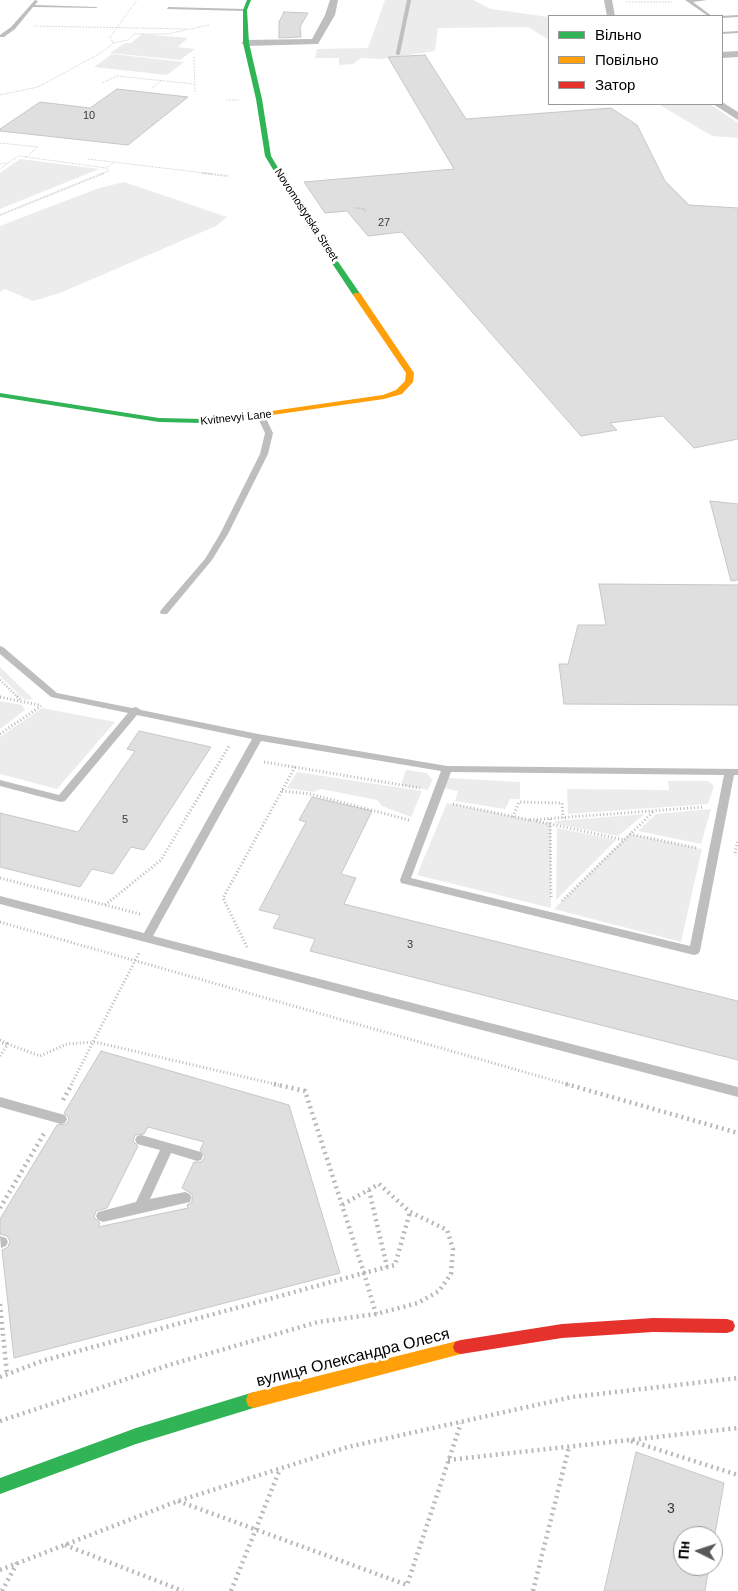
<!DOCTYPE html>
<html>
<head>
<meta charset="utf-8">
<style>
  body { margin:0 }
  #map { position:relative; width:738px; height:1591px; overflow:hidden; background:#fff; font-family:Helvetica,sans-serif }
  canvas { display:block }
  .legend { position:absolute; left:548px; top:15px; width:175px; height:90px; box-sizing:border-box; background:#fff; border:1px solid #999; margin:0; padding:6px 9px; list-style:none; font-size:15px; color:#000 }
  .legend li { display:flex; align-items:center; gap:10px; height:25px }
  .legend b { width:25px; border:1px solid #999 }
  .north { position:absolute; left:673px; top:1526px; width:50px; height:50px; box-sizing:border-box; background:#fff; border:1px solid #999; border-radius:50%; rotate:274deg; font-size:14px; font-weight:700; line-height:20px; text-align:center; color:#000 }
  .north::after { content:''; display:block; margin:auto; width:18px; height:22px; background:#595959; clip-path:polygon(50% 0,100% 100%,50% 72%,0 100%) }
</style>
</head>
<body>
<div id="map">
<canvas width="738" height="1591"></canvas>
<ul class="legend">
<li><b style="height:6px;background:#30b455"></b>Вільно</li>
<li><b style="height:6px;background:#ff9f0a"></b>Повільно</li>
<li><b style="height:6px;background:#e5322d"></b>Затор</li>
</ul>
<div class="north">Пн</div>
</div>
<script>
const c = document.querySelector('canvas').getContext('2d');
c.lineJoin = 'round';
function fillPath(path, color) { c.fillStyle = color; c.fill(path, 'evenodd'); }
const poly = rows => new Path2D(rows.map(r => 'M' + r).join(''));
function trace(path, color, width, dash) { c.strokeStyle = color; c.lineWidth = width; c.lineCap = dash ? 'butt' : 'round'; c.setLineDash(dash || []); c.stroke(path); }
function drawText(font, color, halo, rows, align = 'center') {
  c.font = font + ' Helvetica,sans-serif'; c.lineWidth = 5; c.setLineDash([]); c.textBaseline = 'middle'; c.strokeStyle = halo; c.fillStyle = color; for (const [text, x, y, turn = 0] of rows) {
    c.save(); c.translate(x, y); c.rotate((+turn || 0) * Math.PI / 180); c.textAlign = isNaN(turn) ? turn : align; if (halo) c.strokeText(text, 0, 0); c.fillText(text, 0, 0); c.restore();
  }
}
const green = poly([
  [385,0,473,0,491,9,549,17,549,40,528,27,438,28,435,51,381,59,361,58,353,64,339,65,339,58,315,58,317,49,368,48],
  [142,34,188,38,178,47,157,45,195,49,180,60,110,53,125,43,131,43],
  [112,54,184,62,167,75,94,67],
  [658,104,710,104,738,123,738,138,712,136],
  [20,159,99,169,0,209,0,173],
  [124,182,227,217,216,226,60,293,33,301,5,289,0,292,0,226,99,188],
  [0,667,33,699,25,700,0,676],
  [0,701,22,705,25,710,0,729],
  [42,708,115,722,57,789,0,774,0,737],
  [406,770,427,773,432,780,428,790,401,785],
  [297,772,422,791,411,817,382,806,377,800,321,789,313,792,287,788],
  [448,778,520,782,520,799,510,799,505,809,455,801,458,791,444,788],
  [668,781,708,781,714,786,708,804,568,814,567,789,669,790],
  [447,803,551,824,551,908,417,875],
  [711,809,701,844,638,831,656,814],
  [645,814,618,836,556,824,555,821],
  [557,828,616,840,556,900],
  [629,834,702,849,681,942,554,909]
]);
const stream = poly([
  [398,53,409,0]
]);
const building = poly([
  [284,12,308,13,300,27,301,37,279,38,279,22,284,12],
  [425,55,466,119,611,108,637,125,665,181,689,205,738,208,738,439,694,448,663,416,610,423,617,430,581,436,402,232,368,236,347,211,325,213,304,182,454,169,388,57,425,55],
  [117,89,188,97,128,145,0,131,0,129,40,102,90,108,117,89],
  [710,501,738,504,738,580,731,581,710,501],
  [599,584,738,585,738,705,564,704,559,664,568,664,578,625,606,625,599,584],
  [139,731,211,747,144,850,131,847,113,874,92,869,80,887,0,867,0,813,78,832,135,751,127,749,139,731],
  [312,797,372,811,341,874,356,878,344,904,738,1001,738,1060,310,951,315,939,273,928,280,915,259,910,306,822,299,820,312,797],
  [101,1051,289,1105,340,1273,14,1358,2,1250,8,1247,10,1241,7,1236,0,1234,0,1219,57,1125,67,1124,69,1118,64,1113,101,1051],
  [148,1127,204,1142,200,1150,205,1157,201,1162,194,1162,182,1188,192,1194,192,1202,187,1205,188,1208,98,1227,100,1223,94,1217,96,1211,107,1208,138,1146,133,1141,135,1135,144,1134,148,1127],
  [636,1452,724,1483,713,1545,713,1536,683,1536,683,1566,709,1566,705,1591,604,1591,636,1452]
]);
const pathFar4 = poly([
  [626,2,672,2],
  [34,26,187,29],
  [113,43,128,40,134,34,167,34,209,25],
  [194,57,195,92],
  [102,83,117,76,194,84],
  [152,88,161,81],
  [0,95,38,87,101,53,113,43,110,37,137,0],
  [226,100,239,100],
  [0,143,38,147,26,157,18,156,0,169],
  [26,157,106,168,113,163],
  [88,159,213,174],
  [0,164,7,163],
  [101,174,109,171,106,168]
]);
const pathFar3 = poly([
  [202,173,228,176],
  [355,208,364,209,366,212],
  [0,215,104,173]
]);
const pathFar2 = poly([
  [0,680,18,697],
  [0,697,2,697]
]);
const pathFar1 = poly([
  [17,696,22,701],
  [0,697,39,705],
  [0,734,41,706],
  [264,762,420,788],
  [282,791,310,794,409,820],
  [453,804,530,820],
  [513,817,519,802,562,803,563,818],
  [550,819,551,898],
  [530,820,704,807],
  [536,821,624,840],
  [630,834,697,848],
  [735,853,738,840],
  [0,878,140,914],
  [562,901,654,811],
  [105,905,161,860,229,746],
  [0,922,570,1085],
  [247,947,223,898,295,767],
  [0,1040,8,1044,0,1043],
  [0,1056,8,1044,40,1056,67,1044,95,1042,279,1085],
  [71,1085,139,953]
]);
const path = poly([
  [274,1084,305,1091,364,1273,395,1265,410,1212],
  [566,1084,738,1133],
  [63,1100,72,1084],
  [369,1190,387,1267],
  [0,1208,45,1132],
  [0,1304,7,1374],
  [0,1377,42,1361,364,1273,376,1314],
  [0,1421,169,1365,318,1322,376,1314,418,1303,439,1291,451,1274,453,1249,447,1230,410,1212,379,1184,342,1205],
  [631,1441,738,1475],
  [448,1460,738,1428],
  [178,1501,407,1585,461,1423],
  [65,1545,183,1591],
  [0,1570,178,1501,348,1447,572,1397,738,1378],
  [2,1591,17,1563],
  [231,1591,280,1469],
  [533,1591,569,1447]
]);
const lane = poly([
  [35,0,38,1,35,5,98,7,96,8,33,7,15,29,4,37,0,37,0,35,11,27,35,0],
  [685,0,707,0,693,2,712,16,708,16,685,0],
  [168,7,245,9,247,10,245,11,167,9,168,7],
  [738,15,738,17,722,18,720,16,738,15],
  [738,31,738,33,722,34,722,32,738,31],
  [258,414,264,414,273,433,268,454,228,534,212,560,167,614,161,614,160,612,161,610,205,559,220,534,260,454,265,433,257,416,258,414],
  [0,646,3,647,57,693,132,708,136,707,141,710,258,734,447,766,738,769,738,775,734,775,700,951,698,954,694,955,401,883,400,880,441,771,261,741,153,936,738,1087,738,1097,0,904,0,896,144,933,252,739,137,715,65,801,61,802,0,786,0,780,59,795,128,713,51,697,0,654,0,646],
  [451,772,724,775,690,946,411,878,451,772],
  [0,1097,61,1114,65,1115,67,1119,65,1123,61,1124,0,1107,0,1097],
  [141,1135,201,1152,203,1156,201,1160,197,1161,171,1153,150,1199,185,1192,190,1194,191,1198,190,1202,103,1222,98,1220,96,1216,98,1212,136,1202,160,1150,137,1144,135,1140,137,1136,141,1135],
  [0,1236,6,1238,8,1242,6,1246,1,1248,0,1236]
]);
const street = poly([
  [330,0,338,0,335,15,318,44,246,46,241,43,246,40,312,39,325,15,330,0],
  [604,0,612,0,615,16,607,16,604,0],
  [738,51,738,57,722,58,722,52,738,51],
  [722,102,738,112,738,120,713,104,722,104,722,102]
]);
const fast = poly([
  [247,0,251,0,247,10,249,43,262,99,271,156,308,218,361,295,360,297,353,295,302,218,265,156,256,99,243,43,243,10,247,0],
  [0,393,159,418,203,419,207,421,203,423,159,422,0,397,0,393],
  [254,1392,260,1394,262,1400,260,1406,136,1444,0,1494,0,1478,136,1428,254,1392]
]);
const slow = poly([
  [354,293,360,293,414,373,413,382,402,394,384,399,216,423,200,423,199,421,203,419,216,419,383,395,396,390,405,381,406,373,353,295,354,293],
  [461,1340,467,1342,469,1347,467,1352,461,1354,254,1408,248,1406,246,1400,248,1394,254,1392,461,1340]
]);
const jam = poly([
  [653,1318,727,1319,733,1321,735,1326,733,1331,727,1333,653,1332,562,1338,461,1354,455,1352,453,1347,455,1342,461,1340,562,1324,653,1318]
]);
const numberNames = [
  ["10",89,116],
  ["27",384,223],
  ["5",125,820],
  ["3",410,945]
];
const farStreetnames = [
  ["Novomostytska Street",306,215,57],
  ["Kvitnevyi Lane",236,418,-6]
];
const nearNumbernames = [
  ["3",671,1509]
];
const nearStreetnames = [
  ["вулиця Олександра Олеся",353,1358,-14]
];
fillPath(green, '#ececec');
trace(stream, '#bfbfbf', 4);
fillPath(building, '#dfdfdf');
trace(building, '#c7c7c7', 1);
trace(pathFar4, '#b9b9b9', 1, [0.5, 1]);
trace(pathFar3, '#b9b9b9', 2, [0.5, 1]);
trace(pathFar2, '#b9b9b9', 2.5, [1, 2]);
trace(pathFar1, '#b9b9b9', 3, [1, 2.5]);
trace(path, '#b9b9b9', 4.5, [2, 4]);
fillPath(lane, '#bebebe');
fillPath(street, '#bebebe');
fillPath(fast, '#30b455');
fillPath(slow, '#ff9f0a');
fillPath(jam, '#e5322d');
drawText('11px', '#383838', null, numberNames);
drawText('11px', '#000', '#fff', farStreetnames);
drawText('14px', '#383838', null, nearNumbernames);
drawText('16px', '#000', '#fff', nearStreetnames);
</script>
</body>
</html>
